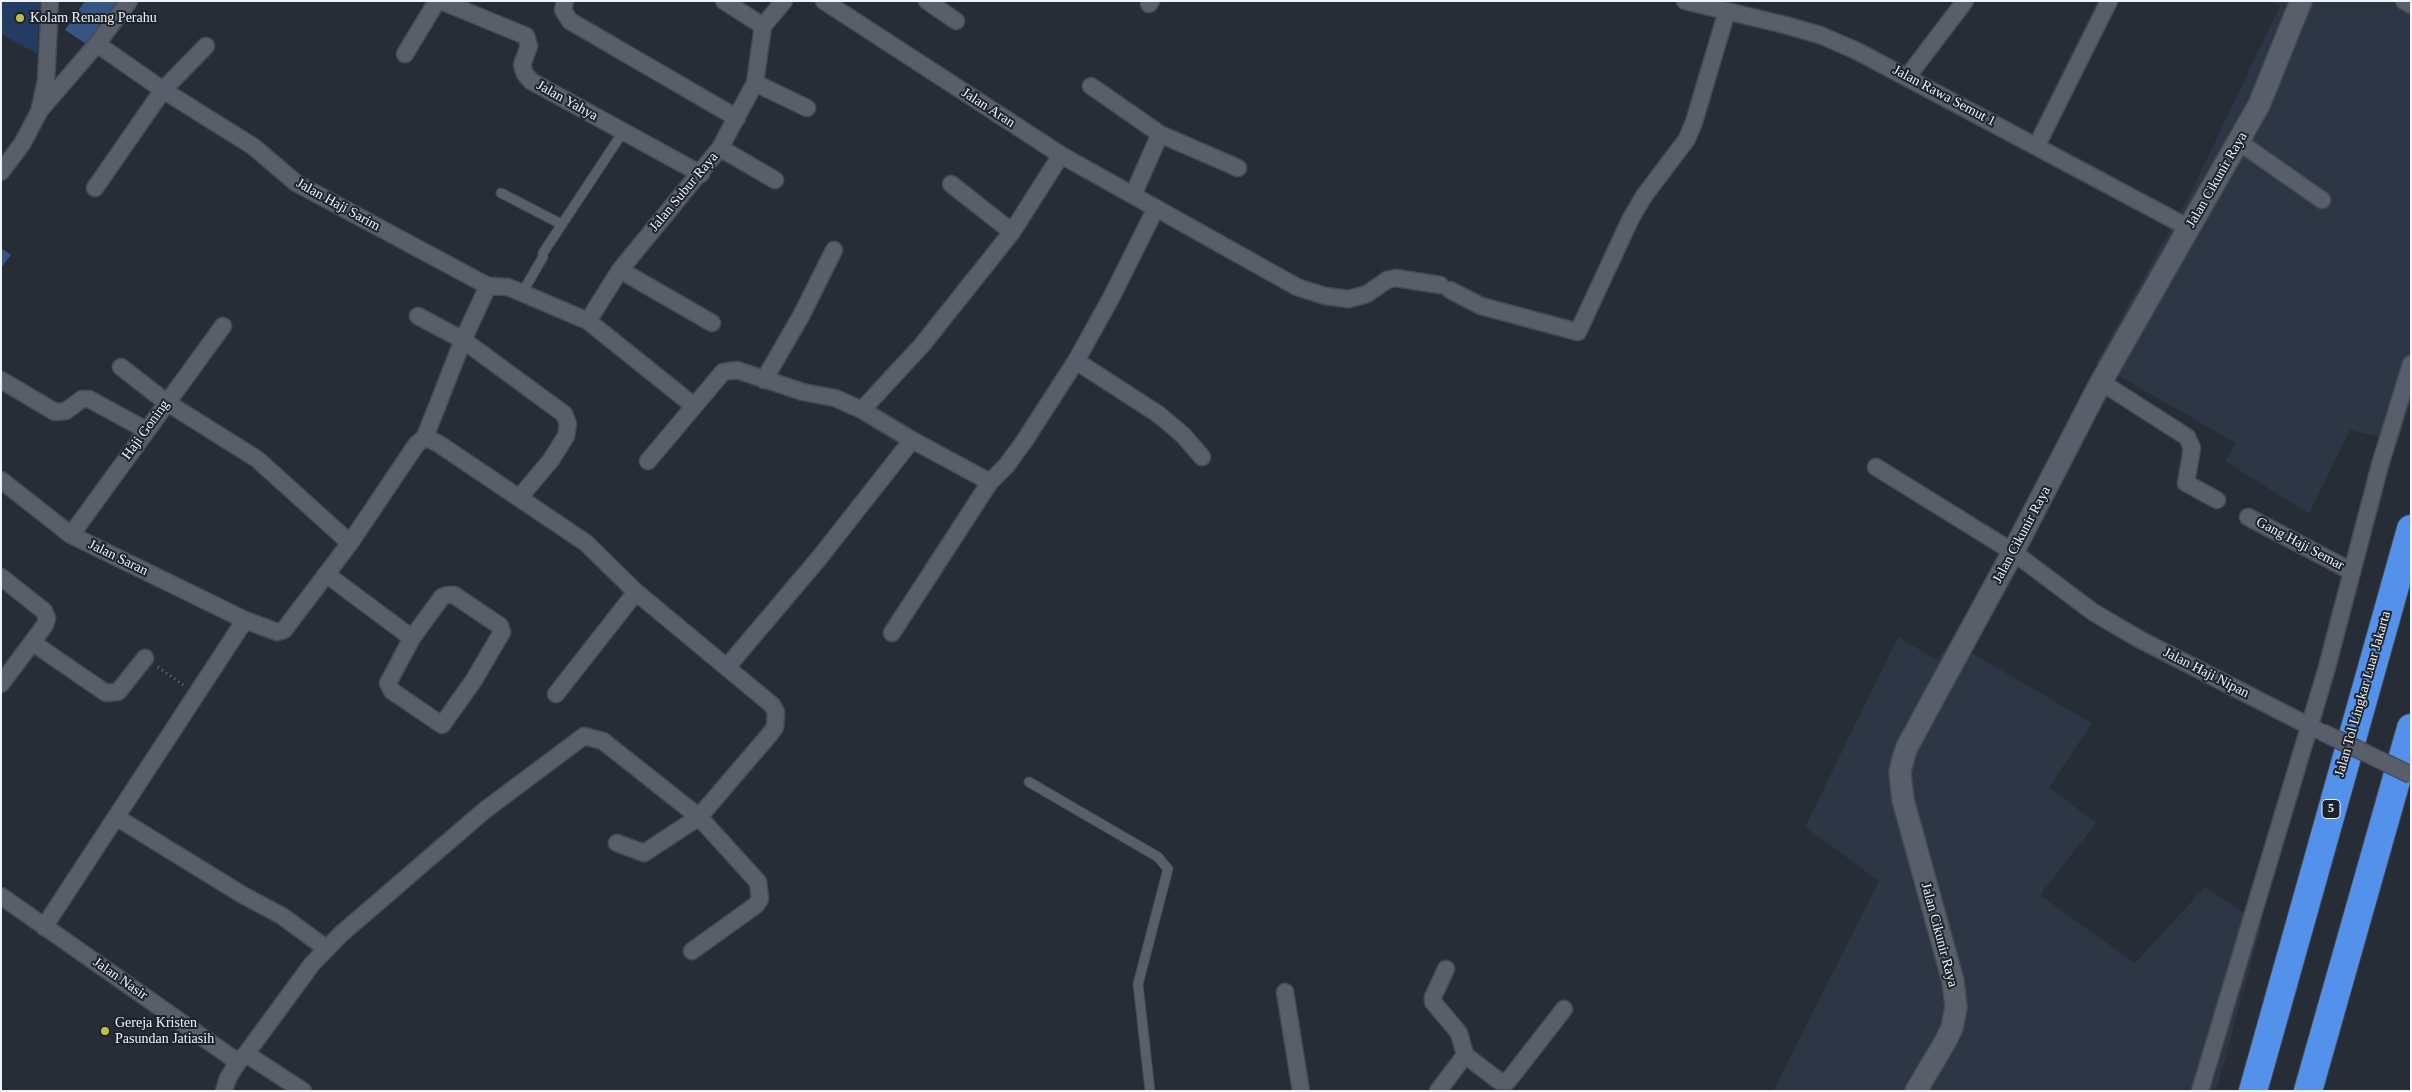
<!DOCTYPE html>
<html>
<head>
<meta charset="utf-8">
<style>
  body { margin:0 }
  #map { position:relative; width:2412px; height:1092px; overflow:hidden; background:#262d36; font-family:"Times New Roman",serif }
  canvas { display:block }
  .frame { position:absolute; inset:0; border:2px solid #f0f4fa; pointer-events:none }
</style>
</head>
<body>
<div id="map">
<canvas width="2412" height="1092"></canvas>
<div class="frame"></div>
</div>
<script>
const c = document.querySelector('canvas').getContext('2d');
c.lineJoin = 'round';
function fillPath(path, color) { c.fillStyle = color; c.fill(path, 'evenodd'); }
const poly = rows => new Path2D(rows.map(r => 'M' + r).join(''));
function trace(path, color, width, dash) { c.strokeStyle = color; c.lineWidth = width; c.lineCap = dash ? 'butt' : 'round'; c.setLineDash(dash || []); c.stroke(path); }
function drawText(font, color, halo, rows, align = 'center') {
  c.font = font + ' "Times New Roman",serif'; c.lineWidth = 4; c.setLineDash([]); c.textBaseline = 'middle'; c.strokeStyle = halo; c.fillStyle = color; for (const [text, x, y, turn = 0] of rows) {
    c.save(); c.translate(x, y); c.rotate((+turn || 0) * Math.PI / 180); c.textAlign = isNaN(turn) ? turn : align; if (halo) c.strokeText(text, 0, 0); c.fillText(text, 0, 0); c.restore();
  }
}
const built = poly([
  [2272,1,2411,1,2411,401,2398,442,2350,430,2309,514,2225,461,2236,443,2096,363,2193,188,2280,6],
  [1898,637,1937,660,1951,641,2092,723,2049,787,2096,823,2040,895,2135,963,2205,887,2262,924,2216,1091,1773,1091,1879,881,1805,827]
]);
const green = poly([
  [1,1,40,1,37,54,1,34]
]);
const building = poly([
  [85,1,119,1,88,45,65,30],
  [1,248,11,255,1,268]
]);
const path = poly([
  [158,667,183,685]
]);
const service = poly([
  [501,193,561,224],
  [522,293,543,257,543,253,623,132],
  [1029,782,1158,857,1168,869,1138,984,1150,1091]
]);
const minor = poly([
  [441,1,526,36,529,46,522,65,525,74,531,81,701,174],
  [565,1,563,10,570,21,737,118],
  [724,1,763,26],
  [824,1,1061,155,1297,287,1325,296,1349,299,1367,294,1387,280,1396,278,1440,285],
  [927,1,956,21],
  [1685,1,1785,25,1820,35,1857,51,2189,228],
  [2404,1,2411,5],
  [1149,4,1151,1],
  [97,44,163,90,254,147,296,183,488,286,508,287,588,321,694,406],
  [405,54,437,1],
  [1908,76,1965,1],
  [755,83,807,108],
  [1091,86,1160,134],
  [40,110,97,44,129,1],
  [2239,142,2322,200],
  [2037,145,2109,1],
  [720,148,775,180],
  [1,172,22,144,39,112,46,81,50,1],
  [951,184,1012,232],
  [95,188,163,90,206,46],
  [1133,195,1160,134,1238,168],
  [620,270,712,323],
  [1450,290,1481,306,1578,332,1631,218,1644,196,1687,139,1694,122,1727,11],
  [418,316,463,340,564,414,568,424,566,436,551,460,519,498],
  [588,321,620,270,720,148,755,83,763,26,784,1],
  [1076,361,1158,414,1183,435,1202,457],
  [121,367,166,402,257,459,350,543],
  [1,380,55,412,66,411,82,399,89,399,146,430],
  [764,380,801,316,834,250],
  [2101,382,2187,437,2192,448,2186,483,2217,500],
  [862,410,922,345,1012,232,1061,155],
  [425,437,463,340,488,286],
  [648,461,723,372,737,370,803,392,835,398,862,410,912,440,990,482,1007,465,1025,440,1076,361,1111,298,1156,208],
  [1876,467,2013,552,2093,612,2139,639,2317,730],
  [1,480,71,535,245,620,277,632,284,630,350,543,416,445,425,437,439,444,586,543,636,592,772,705,776,712,775,727,770,734,699,817,644,853,617,843],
  [2248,517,2351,571],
  [71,535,223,326],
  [326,574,412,638],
  [1,577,44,611,47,618,45,625,1,684],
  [447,595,454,595,500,626,502,632,474,680,442,725,392,691,388,683,412,638,442,597,447,595],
  [892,633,990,482],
  [33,643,106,693,118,692,145,658],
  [727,667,820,557,912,440],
  [556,694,636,592],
  [116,817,241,894,282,916,327,949],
  [1,896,238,1062],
  [44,927,245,620],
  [1446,969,1433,997,1433,1002,1459,1033,1466,1058],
  [1285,992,1301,1091],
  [246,1054,303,1091],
  [224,1091,228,1078,238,1062,246,1054,312,964,341,934,485,810,584,736,603,741,699,817,758,882,760,899,756,905,692,951],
  [1438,1091,1463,1058,1469,1058,1499,1081,1508,1081,1564,1009],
  [2200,1091,2326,671,2380,465,2411,364]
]);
const tertiary = poly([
  [1916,1091,1945,1042,1952,1028,1956,1007,1953,981,1903,800,1900,772,1903,759,1907,747,2013,552,2101,382,2259,105,2301,1]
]);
const motorway = poly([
  [2253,1091,2411,529],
  [2308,1091,2411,728]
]);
const minorBridge = poly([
  [2322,732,2411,775]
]);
const markers = [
  [20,18,5,"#c1be40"],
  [105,1031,5,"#c1be40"]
];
const shields = [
  [2331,809,18]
];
const shieldNames = [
  ["5",2331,809]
];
const poiNames = [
  ["Kolam Renang Perahu",30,18],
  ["Gereja Kristen",115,1023],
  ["Pasundan Jatiasih",115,1039]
];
const streetNames = [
  ["Jalan Rawa Semut 1",1944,96,28],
  ["Jalan Yahya",567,101,29],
  ["Jalan Aran",988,108,33],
  ["Jalan Cikunir Raya",2217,180,-60],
  ["Jalan Subur Raya",684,192,-50],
  ["Jalan Haji Sarim",338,205,29],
  ["Haji Goning",146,430,-54],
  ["Jalan Cikunir Raya",2022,535,-62],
  ["Gang Haji Semar",2300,544,28],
  ["Jalan Saran",118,558,26],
  ["Jalan Haji Nipan",2206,673,27],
  ["Jalan Tol Lingkar Luar Jakarta",2363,694,-74],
  ["Jalan Cikunir Raya",1939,935,75],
  ["Jalan Nasir",120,979,35]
];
fillPath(built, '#2d3644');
fillPath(green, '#223c63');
fillPath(building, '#365583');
trace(service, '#454b52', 11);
trace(minor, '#454b52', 19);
trace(tertiary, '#454b52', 24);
trace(motorway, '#454b52', 30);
trace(path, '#6d727a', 3, [1, 4]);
trace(service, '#585f6a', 9);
trace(minor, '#585f6a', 16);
trace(tertiary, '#585f6a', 21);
trace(motorway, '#5391eb', 28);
trace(minorBridge, '#454b52', 19, []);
trace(minorBridge, '#585f6a', 16);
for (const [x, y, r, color] of markers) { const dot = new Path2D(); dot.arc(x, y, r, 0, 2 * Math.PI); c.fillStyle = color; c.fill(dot); trace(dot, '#1d232b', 2); }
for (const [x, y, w] of shields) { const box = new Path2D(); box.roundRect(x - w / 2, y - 9.5, w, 19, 4); c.fillStyle = '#1d232b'; c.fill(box); trace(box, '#f0f4fa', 1); }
drawText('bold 12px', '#f0f4fa', null, shieldNames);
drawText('14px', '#f0f4fa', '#1d232b', poiNames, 'left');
drawText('14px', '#f0f4fa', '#1d232b', streetNames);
</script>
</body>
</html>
